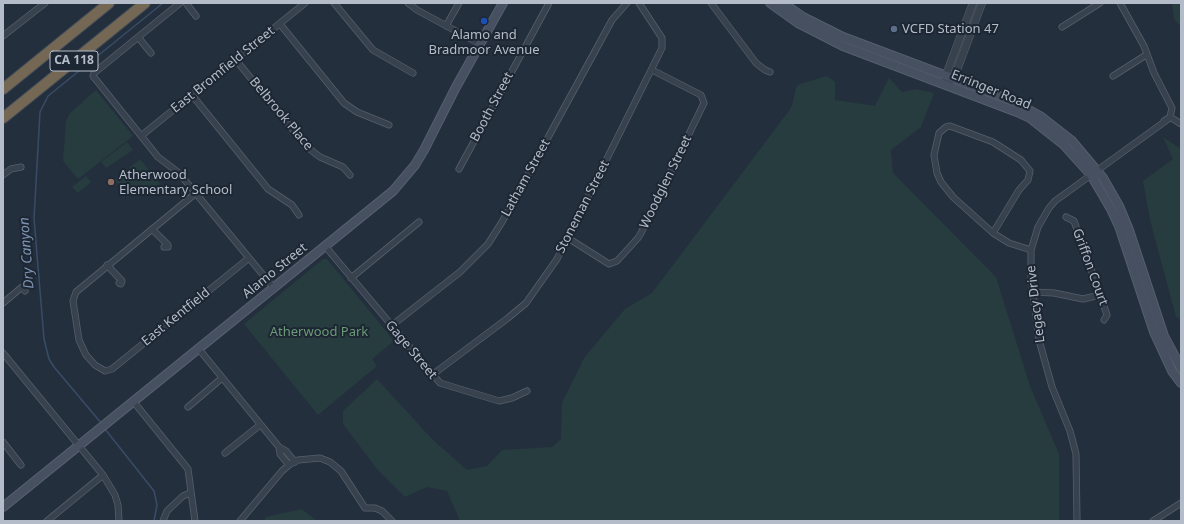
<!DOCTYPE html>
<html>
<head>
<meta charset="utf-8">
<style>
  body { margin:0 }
  #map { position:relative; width:1184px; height:524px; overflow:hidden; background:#242f3e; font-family:"Noto Sans",sans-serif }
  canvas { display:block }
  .frame { position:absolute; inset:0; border:4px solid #b4bcc9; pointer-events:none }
</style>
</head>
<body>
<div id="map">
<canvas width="1184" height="524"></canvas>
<div class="frame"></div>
</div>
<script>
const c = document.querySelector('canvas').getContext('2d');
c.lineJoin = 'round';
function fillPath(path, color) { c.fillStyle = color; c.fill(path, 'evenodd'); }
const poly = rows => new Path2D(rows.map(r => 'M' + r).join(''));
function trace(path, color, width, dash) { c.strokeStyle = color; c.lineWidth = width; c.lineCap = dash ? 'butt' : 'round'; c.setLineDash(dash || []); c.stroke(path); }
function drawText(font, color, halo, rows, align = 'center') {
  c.font = font + ' "Noto Sans",sans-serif'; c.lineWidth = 4; c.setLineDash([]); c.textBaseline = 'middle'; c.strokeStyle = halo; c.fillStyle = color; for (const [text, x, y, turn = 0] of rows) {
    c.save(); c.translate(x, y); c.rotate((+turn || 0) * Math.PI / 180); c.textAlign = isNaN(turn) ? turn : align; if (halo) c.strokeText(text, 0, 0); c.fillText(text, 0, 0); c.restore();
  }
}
const green = poly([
  [1172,3,1181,3,1181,27,1174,19],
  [827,76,835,82,835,100,875,106,889,78,902,92,916,89,934,93,921,127,891,150,893,173,996,277,1030,386,1059,454,1059,521,460,521,447,491,427,487,405,497,377,469,343,424,343,411,377,379,432,439,467,470,487,466,502,450,552,447,561,439,562,403,584,358,625,309,652,293,791,108,797,85],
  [96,90,133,136,78,179,63,161,66,121,70,113],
  [1163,137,1181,149,1181,319,1176,317,1150,220,1143,181,1173,159],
  [127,142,133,150,106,168,101,162],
  [140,159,160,184,146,195,140,187,128,197,114,180],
  [86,176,91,182,78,193,72,187],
  [323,259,327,259,394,341,372,359,377,366,318,415,244,324],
  [302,509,317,521,265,521,265,517]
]);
const stream = poly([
  [102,424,54,367,49,359,44,339,34,218,40,112,48,96,163,3],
  [105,429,154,491,157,505,154,521]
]);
const minor = poly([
  [180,3,94,73,93,76,158,157,179,173,273,287],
  [186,3,196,16],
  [334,3,373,50,413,73],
  [408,3,417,10,480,44],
  [711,3,756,63,765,70,770,72],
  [1120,3,1144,46,1154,73,1172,108,1170,117,1164,121],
  [280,24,344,103,357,112,389,125],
  [446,26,459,3],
  [1062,27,1100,3],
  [3,36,45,3],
  [138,37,151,53],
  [236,60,307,147,320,157,343,167,350,175],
  [1113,76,1146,55],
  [192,95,268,189,292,205,299,215],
  [1170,117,1181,124],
  [141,136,305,3],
  [459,169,549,3],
  [3,175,11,169,21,167],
  [196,193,76,292,73,301,79,340,86,355,95,365,105,371,112,369,249,258],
  [1066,217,1074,221,1107,315,1104,320],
  [152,229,168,245,168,247,164,247],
  [993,233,1019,190,1028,180,1030,171,1021,160,993,142,950,126,946,127,939,133,934,155,937,173,941,182,953,197,993,233,1009,243,1031,250],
  [568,238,609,264,617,261,638,238,641,233,704,103,701,95,652,70],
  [325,246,440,383,499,401,512,398,527,391],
  [107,265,122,281,121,284,119,283],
  [351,278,419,222],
  [1033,292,1054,293,1083,299,1100,295],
  [3,303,22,287,25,291],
  [391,326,460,272,488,244,502,222,612,20,627,3],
  [198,348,279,447,280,454,289,465],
  [3,353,103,475,115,495,118,505,119,521],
  [432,375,508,318,526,303,557,259,662,48,662,38,639,3],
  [133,401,188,469,195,521],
  [188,407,222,378],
  [3,442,21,465],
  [279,447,286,451,295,462],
  [225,453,260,425],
  [47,521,103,475],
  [163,521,167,511,183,496,190,493],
  [240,521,282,471,289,465,298,460,320,458,330,462,341,471,365,508,375,508,382,511,392,521],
  [1077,521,1076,454,1070,431,1052,387,1039,340,1031,278,1031,250,1038,227,1049,208,1055,201,1167,120],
  [1153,521,1181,503]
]);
const tertiary = poly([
  [946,80,946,75,973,3],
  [946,84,954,78,982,3]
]);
const secondary = poly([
  [770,3,798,23,843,46,1017,112,1030,118,1063,144,1091,175,1111,209,1119,226,1154,332,1172,371,1181,383],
  [783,3,803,17,843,37,1013,101,1040,116,1072,141,1103,178,1119,206,1129,230,1164,336,1181,368],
  [3,507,393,191,415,165,424,150,456,87,503,3]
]);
const motorway = poly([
  [3,89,109,3],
  [3,118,145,3]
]);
const markers = [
  [484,21,4,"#1a4fb4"],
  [894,29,4,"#5c6f8a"],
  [111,182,4,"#8d6e63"]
];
const shields = [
  [74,61,48]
];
const shieldNames = [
  ["CA 118",74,61]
];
const poiNames = [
  ["VCFD Station 47",902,29],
  ["Alamo and",484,35,"center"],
  ["Bradmoor Avenue",484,50,"center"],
  ["Atherwood",119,175],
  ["Elementary School",119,190]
];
const streetNames = [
  ["East Bromfield Street",223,70,-39],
  ["Erringer Road",991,90,22],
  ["Booth Street",492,107,-62],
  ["Belbrook Place",281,114,50],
  ["Latham Street",526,178,-61],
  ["Woodglen Street",666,182,-64],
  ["Stoneman Street",583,207,-63],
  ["Griffon Court",1090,267,70],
  ["Alamo Street",275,271,-39],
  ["Legacy Drive",1036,304,-97],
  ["East Kentfield",176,317,-39],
  ["Gage Street",411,350,50]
];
const parkNames = [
  ["Atherwood Park",319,332]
];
const waterNames = [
  ["Dry Canyon",27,253,-94]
];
fillPath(green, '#263c3f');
trace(stream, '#394c67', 1.5);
trace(minor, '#565f6c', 7);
trace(tertiary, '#565f6c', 8);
trace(secondary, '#565f6c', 10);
trace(motorway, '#434c59', 12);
trace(minor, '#38414e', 5.5);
trace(tertiary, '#38414e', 7);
trace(secondary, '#465061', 8);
trace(motorway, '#746855', 10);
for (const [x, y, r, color] of markers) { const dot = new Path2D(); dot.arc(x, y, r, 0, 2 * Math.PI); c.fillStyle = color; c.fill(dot); trace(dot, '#1d2633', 1.5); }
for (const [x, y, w] of shields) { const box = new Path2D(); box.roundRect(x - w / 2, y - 10, w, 20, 3); c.fillStyle = '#1d2633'; c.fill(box); trace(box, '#b4bcc9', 1); }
drawText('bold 12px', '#b4bcc9', null, shieldNames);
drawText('13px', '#b4bcc9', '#1d2633', poiNames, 'left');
drawText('13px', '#b4bcc9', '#1d2633', streetNames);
drawText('13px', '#6b9a76', '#1d2633', parkNames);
drawText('italic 14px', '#7c92b1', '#1d2633', waterNames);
</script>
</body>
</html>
